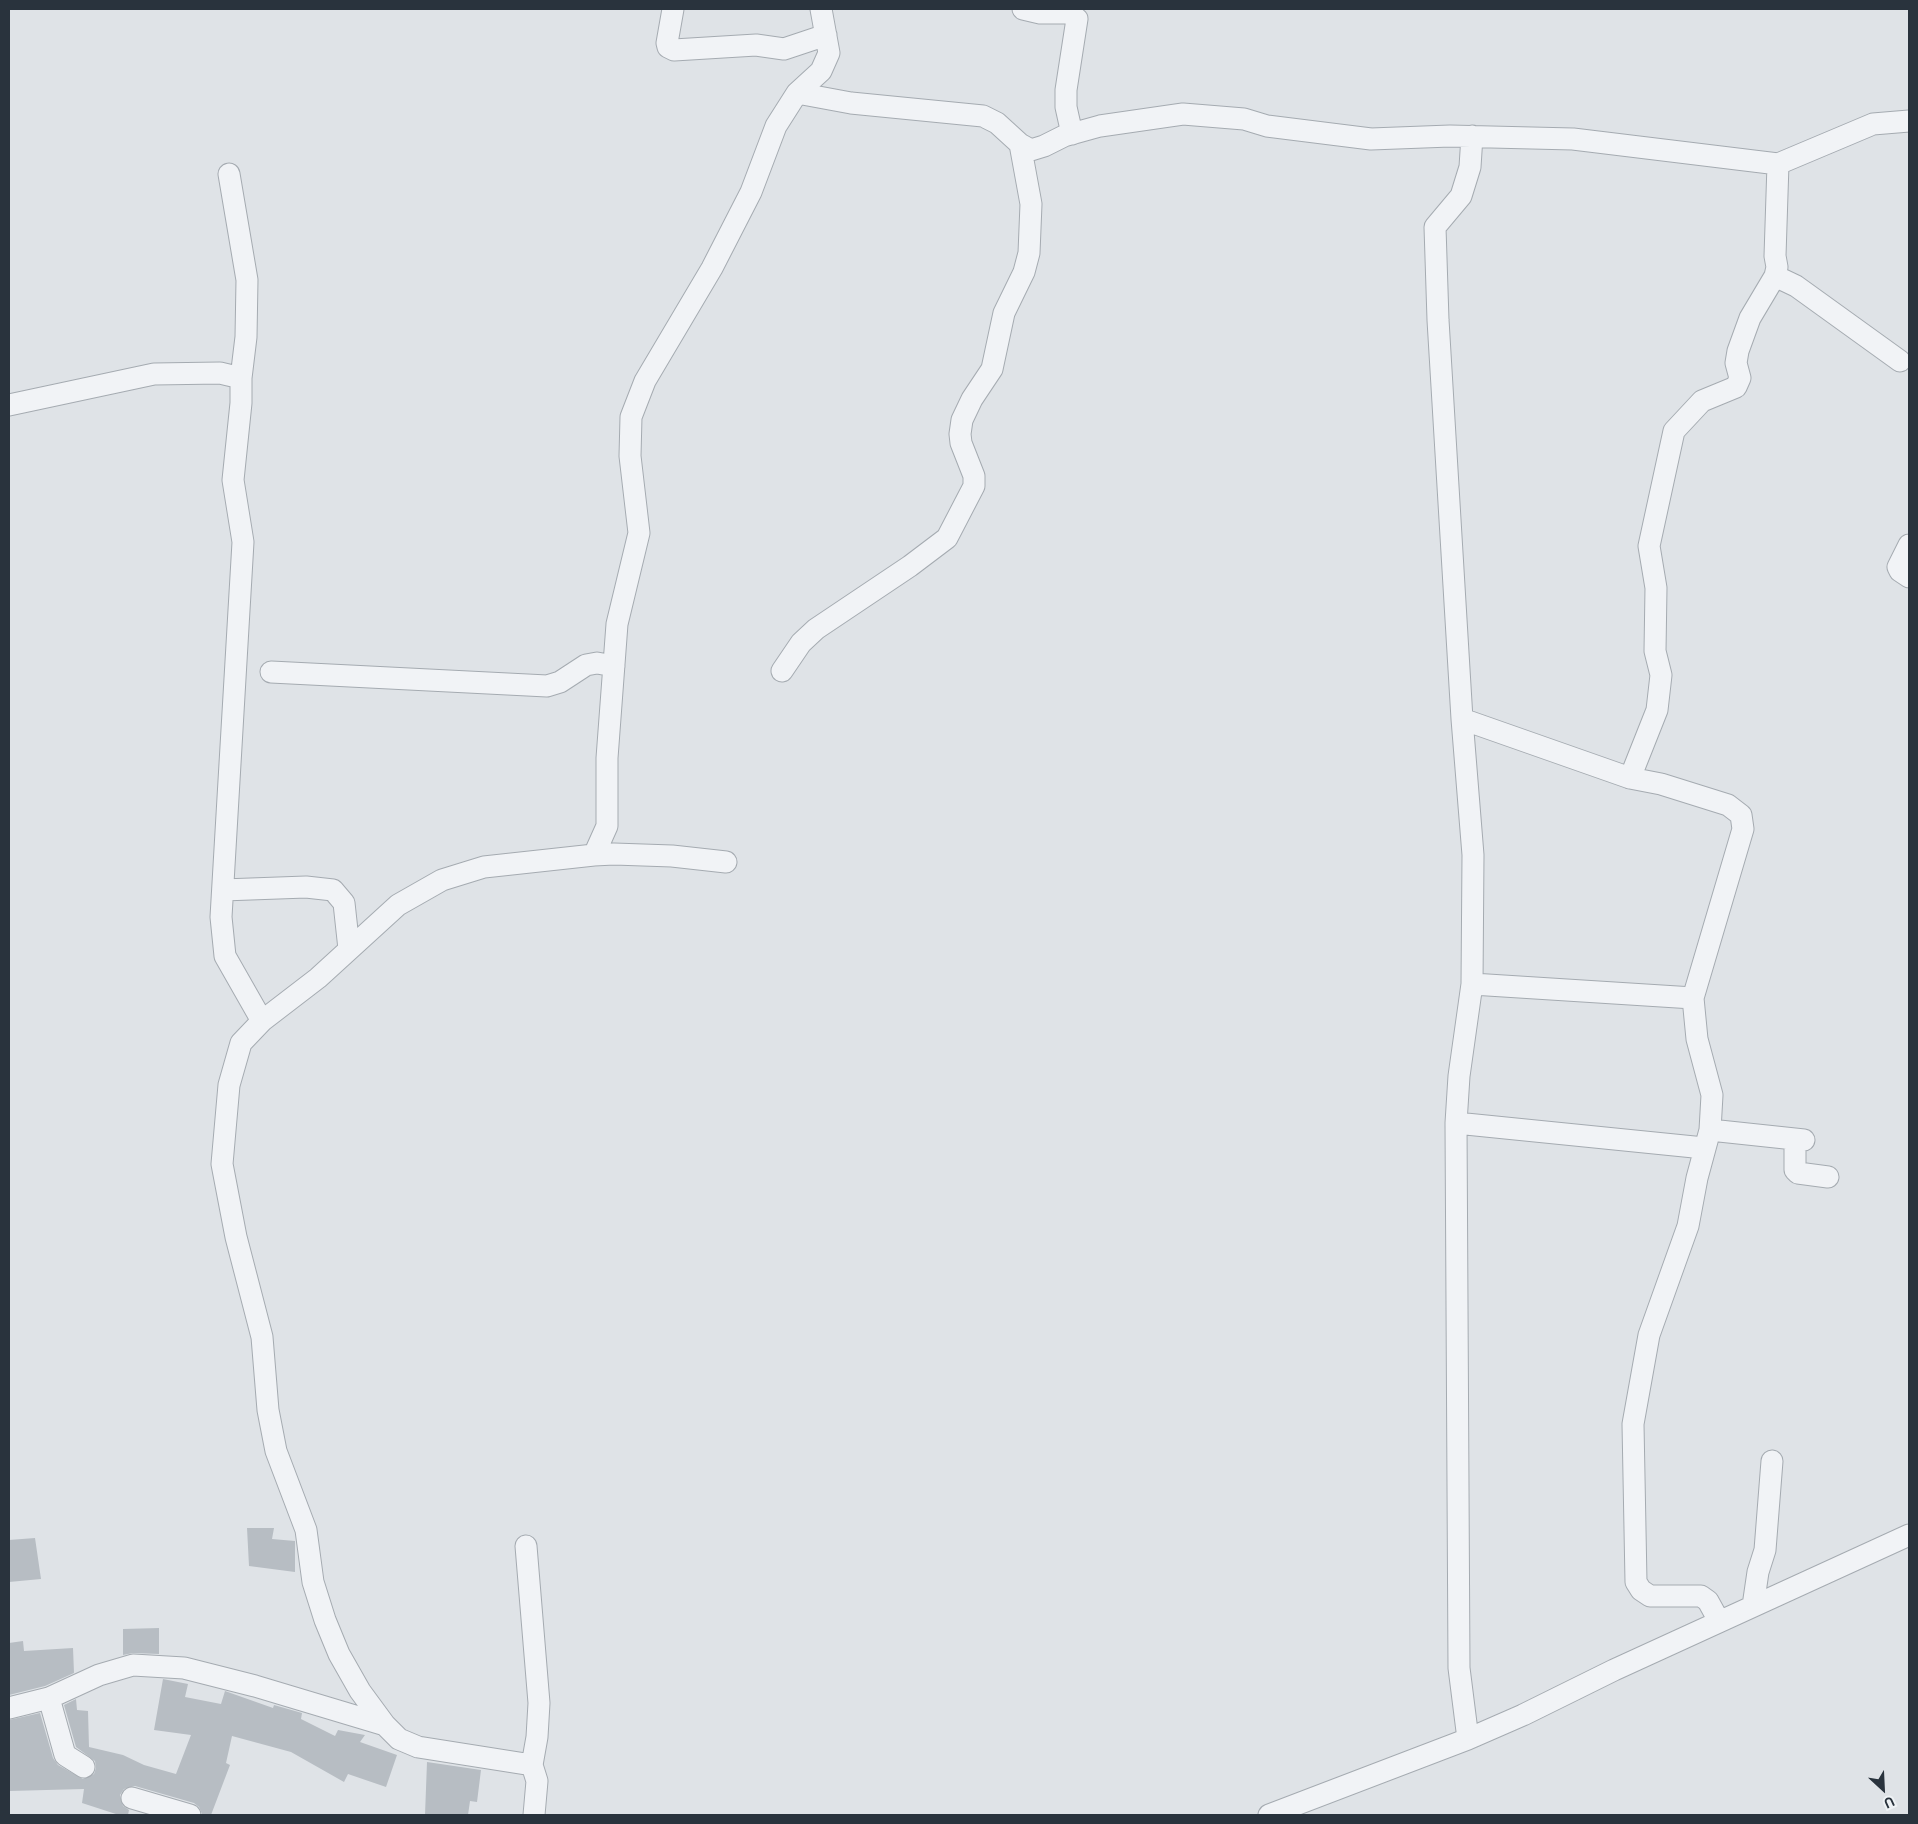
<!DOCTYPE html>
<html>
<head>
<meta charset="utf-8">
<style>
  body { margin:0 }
  #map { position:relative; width:1918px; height:1824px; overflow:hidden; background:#dfe3e7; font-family:"DM Sans",sans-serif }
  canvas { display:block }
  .frame { position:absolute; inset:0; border:10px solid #29333d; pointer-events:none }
  .north { position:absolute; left:1858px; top:1764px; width:50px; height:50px; -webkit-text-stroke:4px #eef2f5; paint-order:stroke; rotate:155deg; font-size:14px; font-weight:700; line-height:20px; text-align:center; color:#29333d }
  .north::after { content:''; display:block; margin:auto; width:18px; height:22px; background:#29333d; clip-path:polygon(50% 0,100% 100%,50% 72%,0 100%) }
</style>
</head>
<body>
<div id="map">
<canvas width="1918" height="1824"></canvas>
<div class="frame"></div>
<div class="north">U</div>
</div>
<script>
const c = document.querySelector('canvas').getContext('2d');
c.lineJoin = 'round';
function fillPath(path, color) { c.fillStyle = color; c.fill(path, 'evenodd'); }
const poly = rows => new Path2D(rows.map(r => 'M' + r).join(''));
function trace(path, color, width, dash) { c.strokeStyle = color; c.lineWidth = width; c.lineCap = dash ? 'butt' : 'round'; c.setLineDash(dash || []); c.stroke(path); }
const building = poly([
  [247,1528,274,1528,272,1539,295,1541,295,1572,249,1566],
  [35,1538,41,1579,9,1582,9,1540],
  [159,1628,159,1654,133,1653,123,1655,123,1629],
  [23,1641,24,1651,73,1648,74,1673,45,1686,9,1695,9,1643],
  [163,1679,188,1684,185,1697,221,1704,225,1691,273,1708,274,1705,302,1713,301,1719,335,1736,338,1730,365,1735,360,1742,397,1755,386,1787,348,1774,344,1782,291,1752,232,1736,226,1763,230,1765,211,1815,202,1814,199,1807,194,1803,135,1786,124,1789,120,1795,123,1806,129,1810,128,1815,119,1815,82,1803,84,1789,9,1791,9,1720,40,1713,53,1758,58,1765,83,1779,94,1774,96,1768,95,1761,76,1747,64,1705,76,1699,77,1710,88,1711,89,1747,123,1755,144,1765,176,1774,191,1735,154,1730],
  [427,1762,481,1770,477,1802,470,1801,468,1815,425,1815]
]);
const minor = poly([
  [673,9,667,43,668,47,674,50,756,45,784,49,826,35],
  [1023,9,1040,13,1069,13,1077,19,1066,90,1066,107,1072,134],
  [797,93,851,103,983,116,997,123,1020,144,1031,150,1044,146,1064,136,1100,126,1183,114,1244,119,1267,126,1371,139,1450,136,1573,139,1778,164,1873,124,1909,121],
  [1778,164,1775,256,1777,267,1775,276,1796,286,1900,361],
  [229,174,247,280,246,337,241,378],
  [9,405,154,374,220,373,241,378,241,403,233,480,243,542,221,917,225,956,262,1021],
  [1909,545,1898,567,1900,571,1909,577],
  [782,671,801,643,816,629,910,566,947,538,974,486,974,476,961,443,960,434,962,420,972,399,992,369,1004,313,1024,272,1029,253,1031,204,1020,144],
  [271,672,547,686,560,682,586,665,597,663,614,666],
  [1462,719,1630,778],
  [594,855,614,854,672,856,726,862],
  [223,890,306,887,333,890,344,903,349,949],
  [1472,984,1693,998],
  [1456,1123,1704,1148],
  [1710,1130,1804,1140],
  [1795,1139,1795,1170,1798,1173,1828,1177],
  [526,1546,539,1703,537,1737,532,1765],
  [1753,1606,1758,1572,1765,1550,1772,1461],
  [1719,1621,1708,1601,1701,1596,1650,1596,1641,1590,1636,1582,1633,1424,1649,1335,1688,1226,1697,1178,1710,1130,1712,1095,1697,1039,1693,998,1743,829,1741,815,1728,805,1661,784,1630,778,1657,710,1661,675,1655,651,1656,588,1649,546,1674,431,1702,401,1736,387,1740,378,1736,363,1738,351,1750,318,1775,276],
  [49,1698,65,1755,84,1767],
  [9,1708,49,1698,99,1675,133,1665,184,1668,255,1686,385,1725],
  [1468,1739,1459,1668,1456,1123,1459,1076,1472,984,1473,855,1462,719,1438,320,1435,227,1461,196,1470,167,1472,136],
  [132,1798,190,1815],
  [534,1815,537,1781,532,1765,418,1747,399,1739,385,1725,360,1691,339,1654,325,1620,313,1582,306,1530,276,1451,268,1410,262,1337,236,1237,222,1164,229,1085,241,1043,262,1021,318,978,398,905,442,880,484,867,594,855,607,826,607,758,617,624,639,533,630,456,631,417,645,381,712,268,751,192,776,126,797,93,821,71,829,53,821,9],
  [1269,1815,1468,1739,1523,1715,1614,1670,1909,1535]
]);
fillPath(building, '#b7bdc3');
trace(minor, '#a5abb1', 23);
trace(minor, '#f1f3f6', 21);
</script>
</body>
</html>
